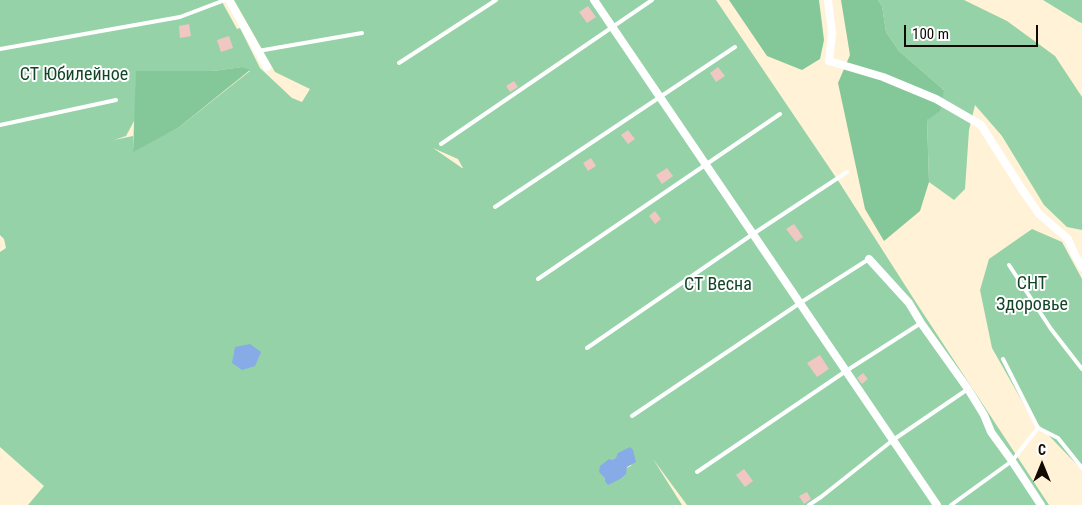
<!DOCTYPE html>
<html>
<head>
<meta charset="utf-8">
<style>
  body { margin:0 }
  #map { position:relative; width:1082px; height:505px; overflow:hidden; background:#fff2d6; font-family:"Roboto Condensed",sans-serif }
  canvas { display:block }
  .north { position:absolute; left:1017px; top:440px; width:50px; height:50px; -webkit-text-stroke:4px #fff; paint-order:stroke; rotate:0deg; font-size:14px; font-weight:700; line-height:20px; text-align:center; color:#100a02 }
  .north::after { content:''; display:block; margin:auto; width:18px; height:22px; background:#100a02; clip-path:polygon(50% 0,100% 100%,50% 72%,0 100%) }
  .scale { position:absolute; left:904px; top:25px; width:134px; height:22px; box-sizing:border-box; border:2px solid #100a02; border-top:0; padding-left:6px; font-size:15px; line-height:18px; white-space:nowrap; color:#100a02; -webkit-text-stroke:4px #fff; paint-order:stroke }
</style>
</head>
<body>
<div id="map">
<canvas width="1082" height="505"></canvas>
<div class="north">С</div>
<div class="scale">100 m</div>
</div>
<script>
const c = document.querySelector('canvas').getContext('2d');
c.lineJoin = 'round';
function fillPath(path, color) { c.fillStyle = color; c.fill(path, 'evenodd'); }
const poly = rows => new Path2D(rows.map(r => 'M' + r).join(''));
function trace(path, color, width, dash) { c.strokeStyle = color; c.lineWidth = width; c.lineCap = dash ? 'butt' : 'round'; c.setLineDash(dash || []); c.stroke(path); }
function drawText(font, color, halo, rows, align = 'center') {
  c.font = font + ' "Roboto Condensed",sans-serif'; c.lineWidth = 4; c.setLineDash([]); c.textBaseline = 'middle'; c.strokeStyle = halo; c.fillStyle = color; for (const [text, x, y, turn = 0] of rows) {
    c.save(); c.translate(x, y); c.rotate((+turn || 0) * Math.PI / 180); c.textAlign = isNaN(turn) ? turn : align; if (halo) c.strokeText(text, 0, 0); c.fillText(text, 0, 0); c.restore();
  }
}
const green = poly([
  [0,0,221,0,237,29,240,28,260,68,292,98,302,102,310,89,275,72,234,0,716,0,839,182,917,304,1049,505,687,505,653,459,682,505,28,505,44,486,0,447,0,252,6,248,4,239,0,235],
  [242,67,250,71,178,128,133,151,133,136,114,140,126,136,161,71,213,71],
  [433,148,458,159,463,168,462,168],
  [617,458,632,465,605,481,604,477,612,460],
  [878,0,964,0,1007,21,1055,56,1082,97,1082,230,1067,227,1044,205,1002,136,975,105,969,130,965,189,954,200,929,182,927,120,944,90,899,51,886,32,882,6],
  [1043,0,1082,0,1082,23,1079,22],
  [1032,229,1062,242,1082,279,1082,470,1031,417,992,348,980,290,989,259]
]);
const forest = poly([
  [729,0,819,0,824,40,820,59,802,70,767,56],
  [841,0,878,0,882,6,886,32,899,51,944,90,940,111,927,120,929,182,920,211,884,241,865,209,838,83,850,55],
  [242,67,250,70,178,128,133,152,136,71,213,71]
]);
const water = poly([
  [250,344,261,352,255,366,242,370,232,363,235,347],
  [630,447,633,450,636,462,627,467,626,474,620,479,608,485,605,481,604,477,599,472,600,466,609,459,612,460,616,458,618,453]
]);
const building = poly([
  [588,6,596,17,587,23,579,12],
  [189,24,191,36,180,38,179,26],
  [229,36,233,48,221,52,217,40],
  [718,67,725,76,716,82,710,73],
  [514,81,518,87,510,92,506,86],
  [628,130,635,139,628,144,621,135],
  [591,158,596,166,588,171,583,163],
  [667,168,673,176,662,184,656,175],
  [655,211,661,219,655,224,649,216],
  [794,224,803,237,796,242,786,229],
  [820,355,829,369,817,377,807,363],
  [863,373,868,379,862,384,857,378],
  [744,469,753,481,745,487,736,475],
  [807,492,811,499,804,504,799,496]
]);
const lane = poly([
  [0,49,180,17,225,0],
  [258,51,362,33],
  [399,63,496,0],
  [0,125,116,100],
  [441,144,652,0],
  [495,207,735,47],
  [1009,265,1051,329,1082,369],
  [538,279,780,114],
  [587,348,753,234,847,172],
  [632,416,800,303,869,259],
  [1038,428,1058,438,1082,468],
  [697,472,846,371,921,323],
  [809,505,821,497,893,440,968,389],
  [951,505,1012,461,1038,428,1003,359]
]);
const street = poly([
  [229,0,267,67],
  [594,0,937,505],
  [828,0,832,33,829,61,883,77,936,99,981,125,1021,188,1039,214,1068,239,1075,255,1082,267],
  [869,259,909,303,921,323,968,389,984,415,991,432,1012,461,1041,505]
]);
const parkNames = [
  ["СТ Юбилейное",74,75],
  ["СНТ",1032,284],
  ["Здоровье",1032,305],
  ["СТ Весна",718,285]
];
fillPath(green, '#95d2a7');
fillPath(forest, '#84c798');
fillPath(water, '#86abe6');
fillPath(building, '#f1c7c3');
trace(lane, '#fff', 4);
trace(street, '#fff', 8);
drawText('18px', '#124527', '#fff', parkNames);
</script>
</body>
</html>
